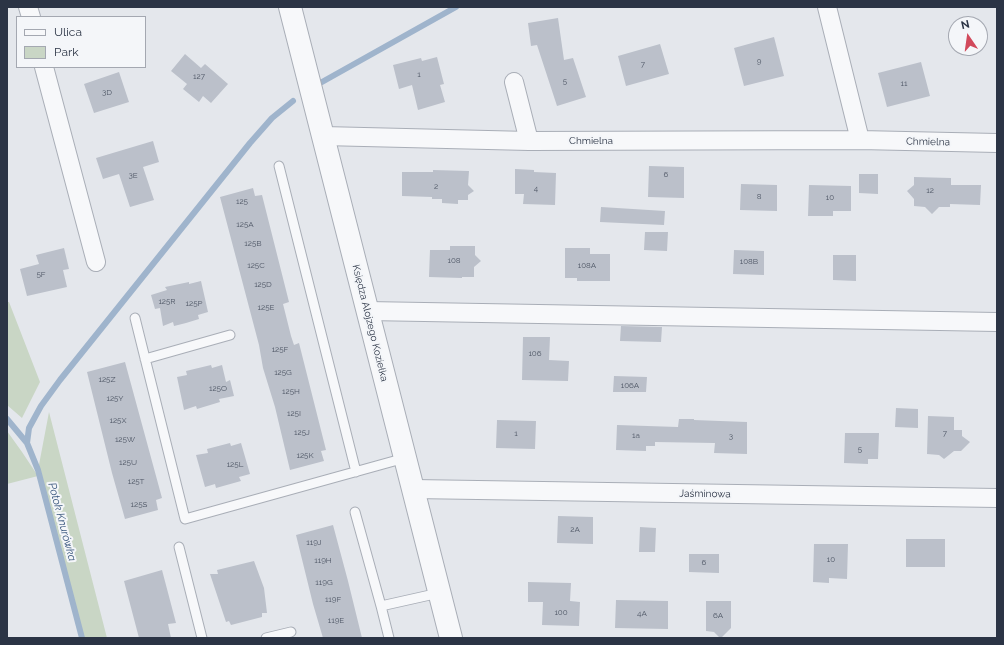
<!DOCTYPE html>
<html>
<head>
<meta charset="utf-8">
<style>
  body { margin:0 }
  #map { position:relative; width:1004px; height:645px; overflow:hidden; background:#e4e7ec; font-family:Raleway,sans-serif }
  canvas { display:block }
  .frame { position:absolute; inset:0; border:8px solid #2b3445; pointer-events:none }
  .legend { position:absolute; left:16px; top:16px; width:130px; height:52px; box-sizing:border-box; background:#f4f6f9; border:1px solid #a4a8b1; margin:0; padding:5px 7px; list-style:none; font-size:12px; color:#2b3445 }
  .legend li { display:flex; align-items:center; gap:8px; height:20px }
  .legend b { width:20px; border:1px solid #a4a8b1 }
  .north { position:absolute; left:948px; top:16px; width:40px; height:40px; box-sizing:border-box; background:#f4f6f9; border:1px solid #a4a8b1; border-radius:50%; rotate:347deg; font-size:11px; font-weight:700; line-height:16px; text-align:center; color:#2b3445 }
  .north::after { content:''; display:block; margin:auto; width:14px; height:18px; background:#d1495b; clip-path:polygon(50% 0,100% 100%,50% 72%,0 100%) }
</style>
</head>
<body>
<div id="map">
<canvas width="1004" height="645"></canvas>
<div class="frame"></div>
<ul class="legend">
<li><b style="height:5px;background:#f7f8fa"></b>Ulica</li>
<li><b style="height:11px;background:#c9d6c5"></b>Park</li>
</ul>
<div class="north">N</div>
</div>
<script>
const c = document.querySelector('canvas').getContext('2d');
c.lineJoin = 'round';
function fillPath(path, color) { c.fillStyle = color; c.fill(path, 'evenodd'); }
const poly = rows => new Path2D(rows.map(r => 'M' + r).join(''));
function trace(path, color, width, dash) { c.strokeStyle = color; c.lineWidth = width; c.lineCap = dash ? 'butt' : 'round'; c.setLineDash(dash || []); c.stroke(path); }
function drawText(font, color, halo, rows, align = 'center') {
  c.font = font + ' Raleway,sans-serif'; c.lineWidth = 4; c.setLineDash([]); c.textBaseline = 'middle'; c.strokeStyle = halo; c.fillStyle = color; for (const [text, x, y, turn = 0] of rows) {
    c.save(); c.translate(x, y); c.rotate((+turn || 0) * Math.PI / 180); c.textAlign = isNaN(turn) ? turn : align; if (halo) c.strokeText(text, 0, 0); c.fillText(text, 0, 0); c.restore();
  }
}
const green = poly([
  [7,302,9,302,40,382,22,418,7,405],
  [49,412,107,638,81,638,38,470],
  [7,431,22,452,38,476,7,484]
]);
const stream = poly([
  [322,82,456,7],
  [7,419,27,443,38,470,82,638],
  [27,443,29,428,41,406,60,380,250,143,272,118,293,101]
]);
const building = poly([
  [558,18,564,60,573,58,586,97,557,106,537,45,531,46,528,23],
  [774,37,784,76,744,86,734,48],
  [660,44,669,74,626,86,618,56],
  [185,54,201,68,205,64,228,84,211,103,203,96,199,102,183,89,187,84,171,71],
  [437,57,444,84,440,85,445,102,418,110,412,85,399,89,393,65,421,58,422,61],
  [921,62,930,96,887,107,878,73],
  [119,72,129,102,94,113,84,84],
  [153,141,159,162,143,167,154,200,130,207,119,174,103,179,96,158],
  [649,166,684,167,684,198,648,197],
  [515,169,534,170,534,172,556,173,555,205,523,204,524,194,515,194],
  [433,170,469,171,468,185,474,191,468,195,468,200,458,200,458,204,442,203,442,199,432,199,432,197,402,196,402,172,433,172],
  [859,174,878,174,878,194,859,193],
  [914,177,951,178,951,185,981,185,980,205,950,204,950,207,939,207,932,214,925,207,914,206,914,199,907,191,914,185],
  [741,184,777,185,777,211,740,210],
  [809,185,851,186,851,211,833,211,833,216,808,216],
  [253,188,255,196,262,195,289,302,283,304,291,336,294,345,299,343,326,450,321,451,324,461,290,470,275,407,263,368,259,345,220,197],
  [601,207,665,211,664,225,600,222],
  [645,232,668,232,667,251,644,250],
  [450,246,475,246,475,255,481,261,474,267,474,277,462,277,462,278,429,277,430,250,450,250],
  [64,248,69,269,63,270,67,287,27,296,20,269,39,264,36,255],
  [565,248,590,248,590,254,610,254,610,281,577,281,577,278,565,278],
  [734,250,764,251,764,275,733,274],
  [833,255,856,255,856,281,833,280],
  [201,281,208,312,198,315,199,319,186,323,174,326,173,322,163,326,160,308,155,309,151,295,167,290,165,287,189,282,189,284],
  [621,326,662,327,661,342,620,341],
  [523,337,550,337,549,360,569,361,568,381,522,380],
  [125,362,162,498,156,500,158,510,125,519,112,473,87,372],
  [211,365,212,368,222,365,226,382,230,380,234,396,219,399,220,402,197,409,196,406,184,410,177,377,187,375,186,371],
  [614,376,647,377,646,392,613,392],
  [896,408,918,409,918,428,895,427],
  [928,416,954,417,954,430,962,430,962,436,970,442,961,451,954,451,944,459,939,455,927,454],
  [679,419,694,419,694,420,747,422,747,454,714,453,715,443,655,442,655,446,646,446,646,451,616,450,617,425,678,427],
  [497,420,536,421,535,449,496,448],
  [845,433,879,433,878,459,868,459,868,464,844,463],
  [230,443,231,446,241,443,250,474,239,477,241,481,216,488,215,484,205,487,196,455,208,453,207,449],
  [558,516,593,517,593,544,557,543],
  [333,525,348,581,362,638,323,638,313,604,296,535],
  [640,527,656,528,655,552,639,552],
  [906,539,945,539,945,567,906,567],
  [814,544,848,544,847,579,829,578,829,583,813,582],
  [689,554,719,554,719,573,689,572],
  [254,561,264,588,267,613,262,613,262,617,231,625,229,621,226,622,210,574,218,574,217,570],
  [162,570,176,623,168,624,171,638,139,638,124,581],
  [528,582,571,583,570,601,580,602,579,626,542,625,543,602,528,602],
  [616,600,668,601,668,629,615,628],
  [706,601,731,601,731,628,721,638,720,638,714,632,706,631]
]);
const service = poly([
  [279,166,356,472],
  [135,318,185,519,405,458],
  [145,359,230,335],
  [355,512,381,606,439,593],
  [179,547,202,638],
  [381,606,389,638],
  [266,638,291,632]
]);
const minor = poly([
  [28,7,31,17],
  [827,7,860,140],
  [44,67,96,262],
  [514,82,529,141],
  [323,136,529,141,860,140,997,143],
  [367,311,997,322],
  [413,489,997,498]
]);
const tertiary = poly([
  [290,7,451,638]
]);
const numberNames = [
  ["9",759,62],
  ["7",643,65],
  ["1",419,75],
  ["127",199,77],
  ["5",565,82],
  ["11",904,84],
  ["3D",107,93],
  ["6",666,175],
  ["3E",133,176],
  ["2",436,187],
  ["4",536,189],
  ["12",930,191],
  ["8",759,197],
  ["10",830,198],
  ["125",242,202],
  ["125A",245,225],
  ["125B",253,244],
  ["108",454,261],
  ["108B",749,262],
  ["125C",256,266],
  ["108A",587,266],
  ["5F",41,275],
  ["125D",263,285],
  ["125R",167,302],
  ["125P",194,304],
  ["125E",266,308],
  ["125F",280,350],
  ["106",535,354],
  ["125G",283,373],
  ["125Z",107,380],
  ["106A",630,386],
  ["125O",218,389],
  ["125H",291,392],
  ["125Y",115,399],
  ["125I",294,414],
  ["125X",118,421],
  ["125J",302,433],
  ["1",516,434],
  ["7",945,434],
  ["1a",636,436],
  ["3",731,437],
  ["125W",125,440],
  ["5",860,450],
  ["125K",305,456],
  ["125U",128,463],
  ["125L",235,465],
  ["125T",136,482],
  ["125S",139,505],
  ["2A",575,530],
  ["119J",314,543],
  ["10",831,560],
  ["119H",323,561],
  ["6",704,563],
  ["119G",324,583],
  ["119F",333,600],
  ["100",561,613],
  ["4A",642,614],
  ["6A",718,616],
  ["119E",336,621]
];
const streetNames = [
  ["Chmielna",591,141],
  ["Chmielna",928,142,1],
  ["Księdza Alojzego Koziełka",370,323,76],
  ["Jaśminowa",705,494,1]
];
const waterNames = [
  ["Potok Knurówka",62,522,75]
];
fillPath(green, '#c9d6c5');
trace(stream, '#9fb4cc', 6);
fillPath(building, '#bbc0ca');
trace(service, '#a9aeb7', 11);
trace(minor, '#a9aeb7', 20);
trace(tertiary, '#a9aeb7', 24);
trace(service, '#f7f8fa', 9);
trace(minor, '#f7f8fa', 18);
trace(tertiary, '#f7f8fa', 22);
drawText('8px', '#4f5766', null, numberNames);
drawText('10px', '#2b3445', '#f4f6f9', streetNames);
drawText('italic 11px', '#34527a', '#f4f6f9', waterNames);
</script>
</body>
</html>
